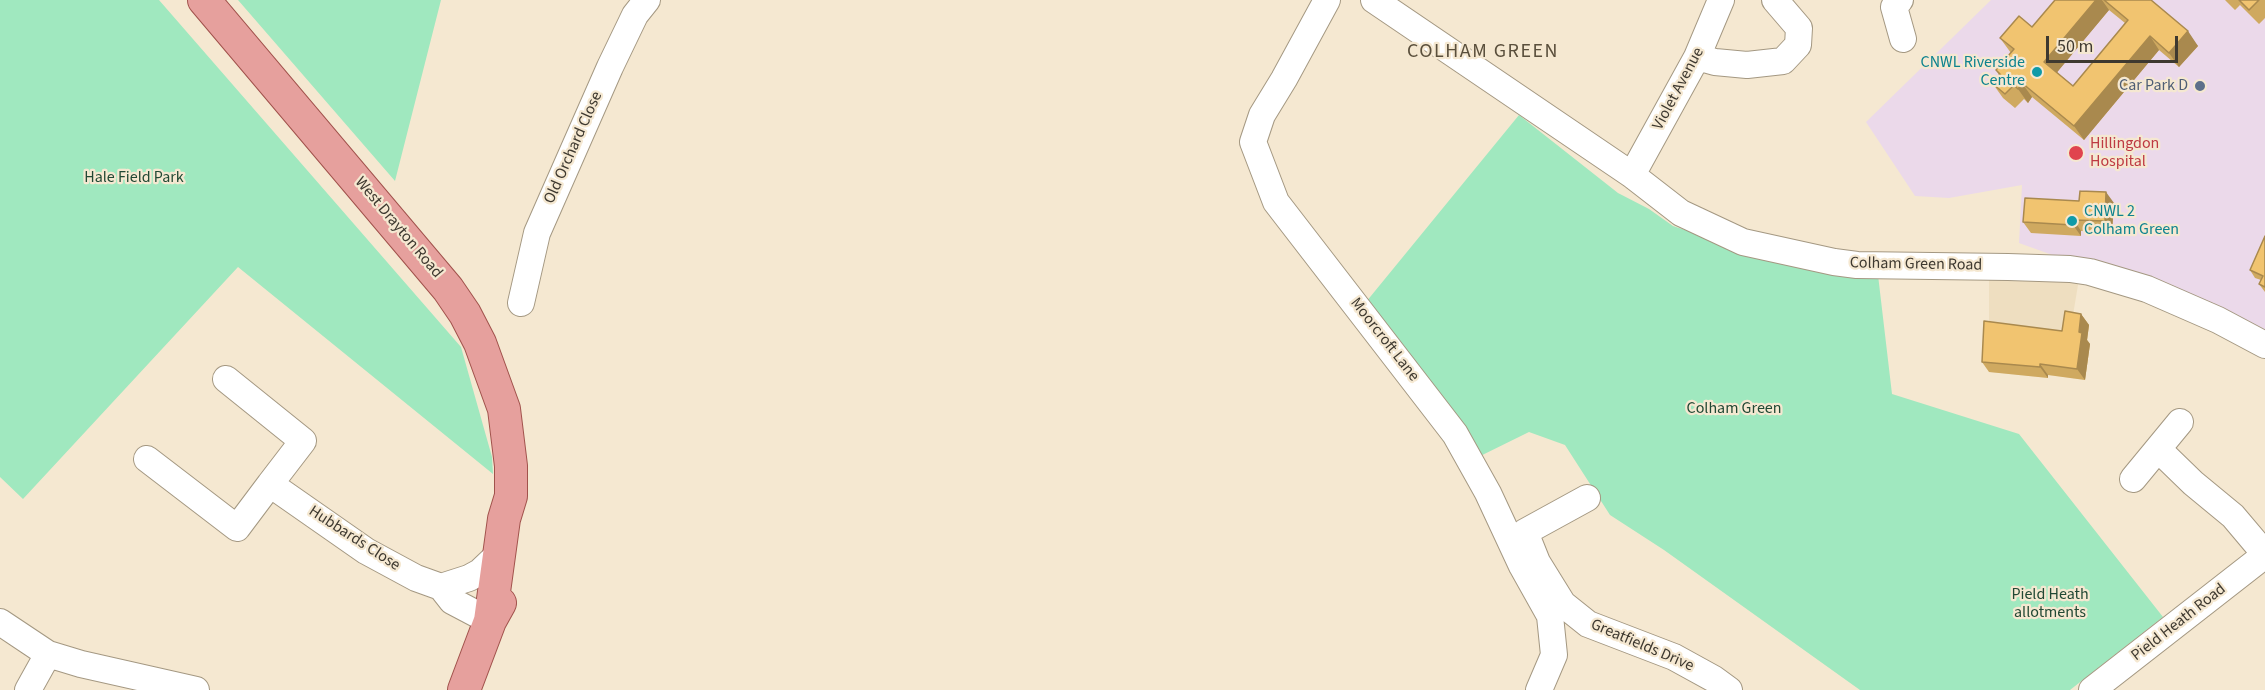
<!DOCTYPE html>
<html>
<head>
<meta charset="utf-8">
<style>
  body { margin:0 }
  #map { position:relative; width:2265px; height:690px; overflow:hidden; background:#f5e8d1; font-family:"Source Sans 3",sans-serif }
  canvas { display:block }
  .scale { position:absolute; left:2046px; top:36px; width:132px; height:27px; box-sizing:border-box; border:3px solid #3e3930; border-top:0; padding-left:8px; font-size:18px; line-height:21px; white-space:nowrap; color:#3e3930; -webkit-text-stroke:4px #f5e8d1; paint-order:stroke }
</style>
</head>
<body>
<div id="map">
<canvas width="2265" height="690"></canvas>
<div class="scale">50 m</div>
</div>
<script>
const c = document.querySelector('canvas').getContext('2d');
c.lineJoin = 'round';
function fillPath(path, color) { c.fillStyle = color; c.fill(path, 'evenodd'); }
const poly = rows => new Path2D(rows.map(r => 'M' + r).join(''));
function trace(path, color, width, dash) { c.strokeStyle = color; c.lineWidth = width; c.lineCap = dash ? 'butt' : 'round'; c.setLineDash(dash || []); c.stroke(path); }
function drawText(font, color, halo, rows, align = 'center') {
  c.font = font + ' "Source Sans 3",sans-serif'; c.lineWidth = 4.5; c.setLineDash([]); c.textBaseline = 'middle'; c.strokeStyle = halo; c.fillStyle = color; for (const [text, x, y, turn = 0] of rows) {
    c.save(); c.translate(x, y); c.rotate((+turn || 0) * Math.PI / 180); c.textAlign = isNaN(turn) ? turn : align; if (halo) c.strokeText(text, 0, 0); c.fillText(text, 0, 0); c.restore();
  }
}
const built = poly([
  [1989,272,2080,273,2072,321,2089,325,2087,343,2090,344,2085,380,2048,375,2048,378,1989,372]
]);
const medical = poly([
  [1991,0,2265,0,2265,345,2147,289,2019,243,2022,185,1949,198,1915,196,1866,122]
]);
const green = poly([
  [0,0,159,0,461,347,492,457,493,474,238,267,23,499,0,477],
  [238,0,441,0,395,181],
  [1519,115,1618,193,1649,209,1673,226,1767,257,1878,275,1892,394,2019,434,2163,617,2070,690,1860,690,1664,550,1610,515,1565,445,1529,432,1460,466,1357,313]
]);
const minor = poly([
  [1327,0,1284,79,1262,115,1253,142,1276,202,1455,434,1488,493,1522,566,1550,616,1554,655,1539,690],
  [1374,0,1632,175,1681,213,1743,242,1834,262,1857,265,2008,267,2070,269,2090,272,2147,289,2218,320,2265,345],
  [1900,0,1894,7,1903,39],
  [1697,57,1715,62,1747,65,1783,61,1798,45,1799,28,1775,0],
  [1632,175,1697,57,1721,0],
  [521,303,537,233,610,67,635,15,647,0],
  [226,379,303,441,270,484],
  [2159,450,2193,483,2233,516,2265,554],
  [147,459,237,528,270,484,366,551,416,578,441,587,452,601,490,621],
  [2133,479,2180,422],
  [1587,498,1525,532,1537,562,1563,604,1588,624,1674,657,1714,679,1729,690],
  [441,587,469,578,480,572,500,553],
  [0,622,48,654],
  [28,690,48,654,81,664,196,690],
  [2092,690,2265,555]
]);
const major = poly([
  [204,0,448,289,465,314,480,343,504,409,511,466,511,496,504,519,490,621],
  [464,690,490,621,500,603]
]);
const wall = poly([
  [2055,0,2151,0,2198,46,2179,67,2159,50,2084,140,2032,97,2028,103,2024,99,2015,108,2003,98,1993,84,1999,75,1996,70,2011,53,2000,38,2032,27],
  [2109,10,2125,23,2073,86,2057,72],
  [2225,0,2265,0,2265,18,2259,24,2240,5,2235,10],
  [2114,203,2112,232,2081,231,2081,236,2031,233,2023,222],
  [2265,236,2265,292,2259,284,2261,280,2255,278,2250,270],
  [2081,314,2089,325,2087,340,2090,344,2085,380,2048,375,2048,378,1989,372,1982,362,2062,331]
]);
const shadedWall = poly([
  [2096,0,2102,0,2109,10,2054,76,2044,62],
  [2188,31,2198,46,2179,67,2169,53],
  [2150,36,2159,50,2084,140,2074,126],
  [2022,83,2032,97,2028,103,2018,89],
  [2106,192,2114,203,2112,232,2105,221],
  [2074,220,2081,231,2081,236,2073,225],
  [2081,314,2089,325,2087,340,2090,344,2085,380,2077,369,2079,332],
  [2040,364,2048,375,2048,378,2040,367]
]);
const building = poly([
  [2055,0,2096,0,2044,62,2073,86,2128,20,2104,0,2151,0,2188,31,2169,53,2150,36,2074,126,2022,83,2018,89,2014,85,2005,94,1993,84,2000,74,1996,70,2014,49,2000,38,2019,16,2032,27,2055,0],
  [2239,0,2259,0,2249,10,2239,0],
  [2080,191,2106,192,2105,221,2074,220,2073,225,2023,222,2025,198,2079,201,2080,191],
  [2265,236,2265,287,2259,284,2263,276,2250,270,2265,236],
  [2065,311,2081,314,2079,332,2082,333,2077,369,2040,364,2040,367,1982,362,1984,321,2062,331,2065,311]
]);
const markers = [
  [2037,72,6,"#0f9aa8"],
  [2200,86,6,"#5c6f8a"],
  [2076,153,8,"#e0444e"],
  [2072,221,6,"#0f9aa8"]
];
const cultureNames = [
  ["CNWL Riverside",2025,63],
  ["Centre",2025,81],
  ["CNWL 2",2084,212,"left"],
  ["Colham Green",2084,230,"left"]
];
const serviceNames = [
  ["Car Park D",2188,86]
];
const streetNames = [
  ["Violet Avenue",1679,89,-62],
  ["Old Orchard Close",574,148,-66],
  ["West Drayton Road",398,228,50],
  ["Colham Green Road",1916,265,1],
  ["Moorcroft Lane",1384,340,52],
  ["Hubbards Close",354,539,33],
  ["Pield Heath Road",2179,623,-38],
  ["Greatfields Drive",1642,646,23]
];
const healthNames = [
  ["Hillingdon",2090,144],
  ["Hospital",2090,162]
];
const parkNames = [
  ["Hale Field Park",134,178],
  ["Colham Green",1734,409],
  ["Pield Heath",2050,595],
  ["allotments",2050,613]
];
const quarterNames = [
  ["COLHAM GREEN",1483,53]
];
fillPath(built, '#eedec0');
fillPath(medical, '#ebd9ea');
fillPath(green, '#a0e8bf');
trace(minor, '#a49882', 28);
trace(major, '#a1524c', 34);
trace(minor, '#fff', 26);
trace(major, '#e6a09d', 32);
fillPath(wall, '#cfa960');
fillPath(shadedWall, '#a9894e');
fillPath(building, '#f1c470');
trace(building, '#a9894e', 1.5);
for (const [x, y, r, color] of markers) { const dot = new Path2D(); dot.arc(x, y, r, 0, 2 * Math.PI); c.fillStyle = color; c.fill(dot); trace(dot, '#f5e8d1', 2); }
drawText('16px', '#0d838f', '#f5e8d1', cultureNames, 'right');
drawText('16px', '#4e5e75', '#f5e8d1', serviceNames, 'right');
drawText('16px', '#3e3930', '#f5e8d1', streetNames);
drawText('16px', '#be3a42', '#f5e8d1', healthNames, 'left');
drawText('16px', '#214834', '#f5e8d1', parkNames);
c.letterSpacing = '1.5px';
drawText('20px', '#5a4f3c', '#f5e8d1', quarterNames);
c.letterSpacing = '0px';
</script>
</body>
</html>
